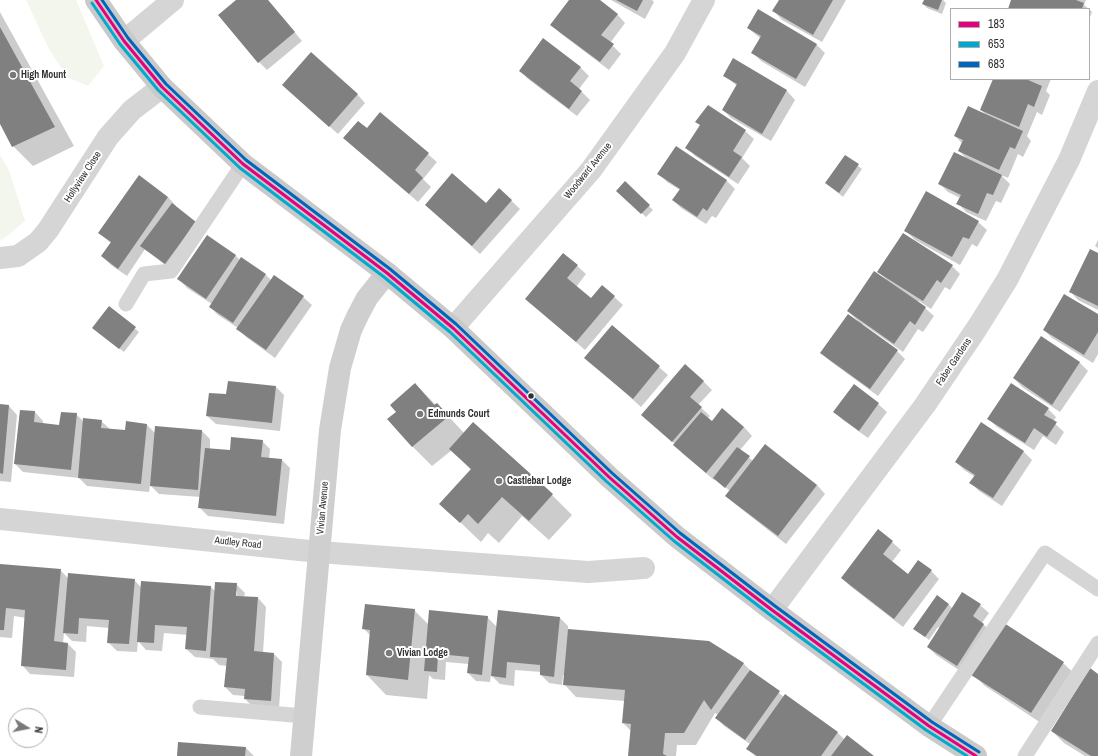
<!DOCTYPE html>
<html>
<head>
<meta charset="utf-8">
<style>
  body { margin:0 }
  #map { position:relative; width:1098px; height:756px; overflow:hidden; background:#fff; font-family:"Archivo Narrow",sans-serif }
  canvas { display:block }
  .legend { position:absolute; left:950px; top:8px; width:140px; height:72px; box-sizing:border-box; background:#fff; border:1px solid #adadad; margin:0; padding:5px 7px; list-style:none; font-size:12px; color:#313131 }
  .legend li { display:flex; align-items:center; gap:8px; height:20px }
  .legend b { width:20px; border:1px solid #adadad }
  .north { position:absolute; left:8px; top:708px; width:40px; height:40px; box-sizing:border-box; background:#fff; border:1px solid #adadad; border-radius:50%; rotate:100deg; font-size:11px; font-weight:700; line-height:16px; text-align:center; color:#313131 }
  .north::after { content:''; display:block; margin:auto; width:14px; height:18px; background:#797979; clip-path:polygon(50% 0,100% 100%,50% 72%,0 100%) }
</style>
</head>
<body>
<div id="map">
<canvas width="1098" height="756"></canvas>
<ul class="legend">
<li><b style="height:5px;background:#e5007d"></b>183</li>
<li><b style="height:5px;background:#00a9ce"></b>653</li>
<li><b style="height:5px;background:#0065bd"></b>683</li>
</ul>
<div class="north">N</div>
</div>
<script>
const c = document.querySelector('canvas').getContext('2d');
c.lineJoin = 'round';
function fillPath(path, color) { c.fillStyle = color; c.fill(path, 'evenodd'); }
const poly = rows => new Path2D(rows.map(r => 'M' + r).join(''));
function trace(path, color, width, dash) { c.strokeStyle = color; c.lineWidth = width; c.lineCap = dash ? 'butt' : 'round'; c.setLineDash(dash || []); c.stroke(path); }
function drawText(font, color, halo, rows, align = 'center') {
  c.font = font + ' "Archivo Narrow",sans-serif'; c.lineWidth = 4; c.setLineDash([]); c.textBaseline = 'middle'; c.strokeStyle = halo; c.fillStyle = color; for (const [text, x, y, turn = 0] of rows) {
    c.save(); c.translate(x, y); c.rotate((+turn || 0) * Math.PI / 180); c.textAlign = isNaN(turn) ? turn : align; if (halo) c.strokeText(text, 0, 0); c.fillText(text, 0, 0); c.restore();
  }
}
const green = poly([
  [26,0,76,0,104,66,88,86,67,77,49,49],
  [0,155,9,170,25,221,2,240,0,239]
]);
const shadow = poly([
  [237,0,268,0,302,41,267,70,259,62],
  [570,0,598,0,617,14,625,23,610,43,621,54,609,70,560,33,552,24],
  [611,0,652,0,654,2,645,19],
  [780,0,846,0,822,42,782,20,774,11],
  [925,0,943,0,946,3,942,14,927,8,923,4],
  [1012,0,1086,0,1084,5,1089,9,1009,9],
  [1089,9,1092,12,1089,20],
  [0,12,74,146,33,166,13,146,0,122],
  [748,28,816,44,825,53,805,87,761,61,753,53,761,39],
  [733,60,787,91,795,100,771,141,731,118,723,110,737,86,724,75],
  [580,67,589,76,579,89,590,100,577,116,528,79,520,70],
  [994,79,1023,79,1029,81,1027,79,1051,79,1046,91,1050,95,1042,115,1037,112,1027,136,1031,141,1023,157,1018,154,1008,178,1001,175,1010,184,1001,203,996,201,986,221,966,212,958,203,960,198,948,192,940,184,967,159,959,151,962,143,955,136,986,115,981,110],
  [292,93,357,94,365,103,338,134],
  [380,113,437,162,423,179,431,187,418,202,353,146],
  [697,122,745,131,754,139,742,158,750,166,738,184,695,156,687,148,701,126],
  [676,147,727,181,735,189,716,218,712,216,706,224,681,208,673,200,680,190,667,182,659,173],
  [846,156,862,169,843,197,826,183],
  [625,183,653,210,646,217,617,191],
  [499,189,520,209,480,254,426,205,486,204],
  [168,197,176,206,175,207,196,223,174,272,145,249,127,276,111,265,102,256,112,244,99,233],
  [978,222,987,230,977,247,972,244,960,265,915,240,906,231],
  [1098,240,1098,248,1095,246],
  [564,254,586,274,576,287,591,300,602,286,623,305,585,350,526,299],
  [1098,254,1098,310,1078,300,1070,291],
  [235,255,240,260,265,274,271,280,274,276,303,297,312,305,275,358,246,337,238,328,218,315,210,307,212,304,187,288,179,279],
  [952,266,960,274,950,290,945,287,931,309,919,301,918,302,934,316,923,332,918,329,903,352,863,324,862,326,897,351,905,359,878,396,830,361,821,353,859,322,848,311,886,279,878,272],
  [109,307,139,332,124,352,93,328],
  [1098,315,1098,354,1093,363,1052,338,1044,330],
  [612,326,668,375,641,407,585,357],
  [1041,337,1080,363,1088,371,1060,412,1022,387,1014,378],
  [703,381,712,390,698,405,710,416,707,419,712,422,744,427,752,436,740,450,753,461,765,445,817,485,825,494,786,544,735,504,726,496,730,491,715,479,714,480,682,453,675,444,642,415],
  [415,384,436,405,437,404,464,433,473,423,552,495,572,515,549,540,522,516,499,543,488,533,481,542,441,504,471,470,452,450,432,466,413,447,389,419,397,412],
  [854,386,878,404,887,412,868,438,843,420,835,412],
  [276,387,284,395,280,431,216,424,207,416,227,396],
  [0,405,9,406,17,415,11,482,0,481],
  [1048,409,1056,417,1053,422,1064,432,1056,445,1043,436,1034,450,997,427,989,419],
  [20,411,35,412,43,421,43,424,60,426,76,414,84,422,101,421,110,429,125,431,147,425,155,433,156,427,202,431,210,439,210,449,230,451,262,441,270,449,269,459,282,460,290,468,284,524,208,516,199,507,201,497,159,494,150,485,149,492,87,486,79,478,23,472,15,464],
  [1023,451,1032,460,1002,506,979,491,971,483,975,477,964,470,956,462],
  [892,542,901,550,892,562,909,575,931,571,939,579,903,627,850,586,842,578],
  [0,565,60,570,68,578,134,580,142,588,211,587,216,592,236,584,245,593,244,597,258,598,266,607,263,653,274,654,282,662,279,709,253,707,245,699,245,696,233,695,225,687,227,666,219,665,213,659,195,657,186,649,188,635,164,633,162,651,146,650,138,641,137,652,117,651,108,642,109,628,87,626,86,642,72,641,64,633,63,643,68,644,76,652,74,677,30,674,22,665,26,618,14,616,12,638,0,637],
  [235,591,237,591,236,601],
  [948,604,953,609,980,605,989,613,982,623,992,633,965,674,936,655,928,647,940,628,938,627,929,640,919,632],
  [414,610,429,625,487,617,497,627,560,618,568,626,568,630,709,642,743,663,753,673,784,697,838,733,845,740,872,756,755,756,748,749,750,744,724,726,716,717,718,715,715,713,696,745,677,745,676,756,629,756,631,731,623,723,625,701,576,697,564,684,565,676,563,675,562,685,549,683,541,675,541,672,515,670,514,686,500,684,491,675,490,682,476,681,468,673,469,664,446,662,445,680,433,679,429,675,427,699,386,695,367,675,371,636,363,628],
  [1063,663,1076,675,1044,725,985,686,973,674],
  [1098,675,1098,756,1085,756,1064,743,1052,731],
  [246,748,254,756,178,756]
]);
const building = poly([
  [236,0,268,0,295,32,258,63,218,15],
  [569,0,600,0,618,14,601,35,614,44,600,62,550,25],
  [616,0,643,0,637,11],
  [779,0,833,0,813,35,772,11],
  [924,0,942,0,938,10,922,4],
  [1011,0,1076,0,1084,3,1082,9,1008,9],
  [758,9,817,44,796,79,751,53,761,36,747,28],
  [0,27,55,127,12,147,0,124],
  [543,38,581,67,570,81,582,91,569,109,519,71],
  [311,52,358,94,329,127,282,85],
  [733,58,787,90,762,134,722,110,737,84,723,76],
  [993,79,1026,79,1042,86,1034,107,1028,104,1019,127,980,110],
  [708,105,746,130,733,151,742,157,729,177,685,148,700,125,695,122],
  [968,106,1023,131,1015,149,1010,147,999,170,958,151,963,140,954,136],
  [380,112,429,153,415,170,423,178,409,194,343,138,358,121,367,128],
  [676,146,727,180,707,211,703,208,697,217,672,200,680,189,657,174],
  [954,152,1002,175,993,195,987,193,978,214,956,204,961,195,938,184],
  [845,155,859,164,839,193,825,183],
  [452,173,486,203,499,188,512,200,472,246,425,205],
  [139,175,168,197,118,269,101,256,111,242,98,233],
  [625,181,650,205,641,214,616,191],
  [926,191,979,221,969,239,963,237,952,257,904,231],
  [172,203,196,222,165,264,140,246],
  [903,233,953,265,941,283,937,280,923,301,877,272],
  [207,235,236,255,206,299,177,279],
  [1090,249,1098,253,1098,306,1069,292],
  [563,253,578,265,567,278,591,298,602,285,615,296,576,342,525,299],
  [241,257,266,274,233,323,209,307],
  [874,271,926,307,915,325,910,321,894,344,847,311],
  [274,275,304,296,266,350,236,329],
  [1064,294,1098,314,1098,332,1084,355,1043,330],
  [109,306,136,327,119,349,92,328],
  [848,314,898,350,870,389,820,353],
  [612,325,660,366,633,399,584,358],
  [1041,336,1080,362,1052,405,1013,378],
  [685,364,704,381,690,397,702,407,672,442,641,415],
  [228,381,276,386,272,423,206,416,209,393,226,394],
  [415,383,434,405,437,403,449,416,412,447,387,419,396,412,390,405],
  [1011,383,1049,408,1044,415,1057,422,1047,437,1034,428,1025,443,987,419],
  [854,384,879,403,859,431,833,412],
  [0,404,9,405,3,474,0,473],
  [722,408,744,427,706,473,673,445,701,412,712,421],
  [20,410,35,411,34,422,59,425,61,412,77,413,71,470,14,464],
  [83,418,102,420,101,428,125,430,126,421,147,424,141,484,78,478],
  [473,422,553,494,529,521,502,497,478,524,468,514,460,523,439,504,471,469,449,449],
  [981,422,1024,451,993,498,969,483,975,475,955,462],
  [155,426,202,430,198,490,150,486],
  [231,437,263,440,261,457,282,459,276,516,198,508,205,448,230,450],
  [765,444,817,485,778,536,725,496],
  [737,447,750,456,725,488,713,478],
  [878,529,893,541,883,554,908,574,918,560,932,570,894,619,841,578],
  [0,564,61,569,54,641,68,643,66,670,21,666,25,610,6,608,4,630,0,630],
  [68,573,135,579,129,644,107,643,109,620,79,618,78,634,63,633],
  [141,581,211,586,206,651,185,649,187,627,155,625,154,643,137,642],
  [215,582,237,583,236,596,258,597,254,651,274,653,271,701,244,699,245,689,224,687,227,658,210,657],
  [962,592,981,604,973,616,984,624,957,666,927,647],
  [937,595,949,604,925,637,913,629],
  [365,604,415,609,408,680,366,675,370,630,362,629],
  [429,610,488,616,482,675,467,673,469,657,438,654,437,672,424,671],
  [498,610,560,617,554,677,540,675,540,665,507,662,506,678,491,676],
  [1004,623,1064,662,1031,713,971,675],
  [568,629,709,641,744,663,711,710,704,700,684,733,665,733,663,754,667,756,628,756,631,724,622,723,625,690,563,685],
  [1090,668,1098,674,1098,756,1091,756,1051,731],
  [750,670,780,691,745,740,715,718],
  [785,694,838,732,821,756,757,756,746,749],
  [847,735,874,756,831,756],
  [178,742,246,747,245,756,177,756]
]);
const lane = poly([
  [126,304,144,274,171,271,243,164],
  [200,707,304,716],
  [929,726,1045,553,1098,589],
  [1025,756,1098,643]
]);
const street = poly([
  [124,41,173,0],
  [0,258,18,256,38,242,48,230,108,137,132,110,162,87],
  [453,328,591,170,675,53,704,0],
  [0,519,319,552,588,572,644,568],
  [772,610,925,405,977,328,1007,280,1069,160,1098,91]
]);
const secondary = poly([
  [301,756,330,430,340,368,351,330,358,315,367,298,387,273]
]);
const primary = poly([
  [96,0,124,41,162,87,243,164,387,273,453,328,609,477,677,537,772,610,929,726,976,756]
]);
const bus1 = poly([
  [96,0,124,41,162,87,243,164,387,273,453,328,609,477,677,537,772,610,929,726,976,756]
]);
const bus2 = poly([
  [92,3,120,44,158,90,240,168,384,277,450,332,606,481,674,541,769,614,926,730,967,756]
]);
const bus3 = poly([
  [102,0,128,38,166,84,246,160,390,269,456,324,612,473,680,533,775,606,932,722,979,752]
]);
const markers = [
  [13,75,4,"#797979"],
  [531,396,3.5,"#313131"],
  [420,414,4,"#797979"],
  [499,481,4,"#797979"],
  [389,653,4,"#797979"]
];
const poiNames = [
  ["High Mount",21,75],
  ["Edmunds Court",428,414],
  ["Castlebar Lodge",507,481],
  ["Vivian Lodge",397,653]
];
const streetNames = [
  ["Woodward Avenue",588,171,-51],
  ["Hollyview Close",83,177,-57],
  ["Faber Gardens",954,362,-56],
  ["Vivian Avenue",323,508,-85],
  ["Audley Road",238,543,6]
];
fillPath(green, '#f2f6ed');
fillPath(shadow, '#0003');
fillPath(building, '#808080');
trace(lane, '#d5d5d5', 15);
trace(street, '#d5d5d5', 22);
trace(secondary, '#cfcfcf', 22);
trace(primary, '#c9c9c9', 22);
trace(bus1, '#e5007d', 3);
trace(bus2, '#00a9ce', 3);
trace(bus3, '#0065bd', 3);
for (const [x, y, r, color] of markers) { const dot = new Path2D(); dot.arc(x, y, r, 0, 2 * Math.PI); c.fillStyle = color; c.fill(dot); trace(dot, '#fff', 1.5); }
drawText('bold 10px', '#313131', '#fff', poiNames, 'left');
drawText('10px', '#313131', '#fff', streetNames);
</script>
</body>
</html>
